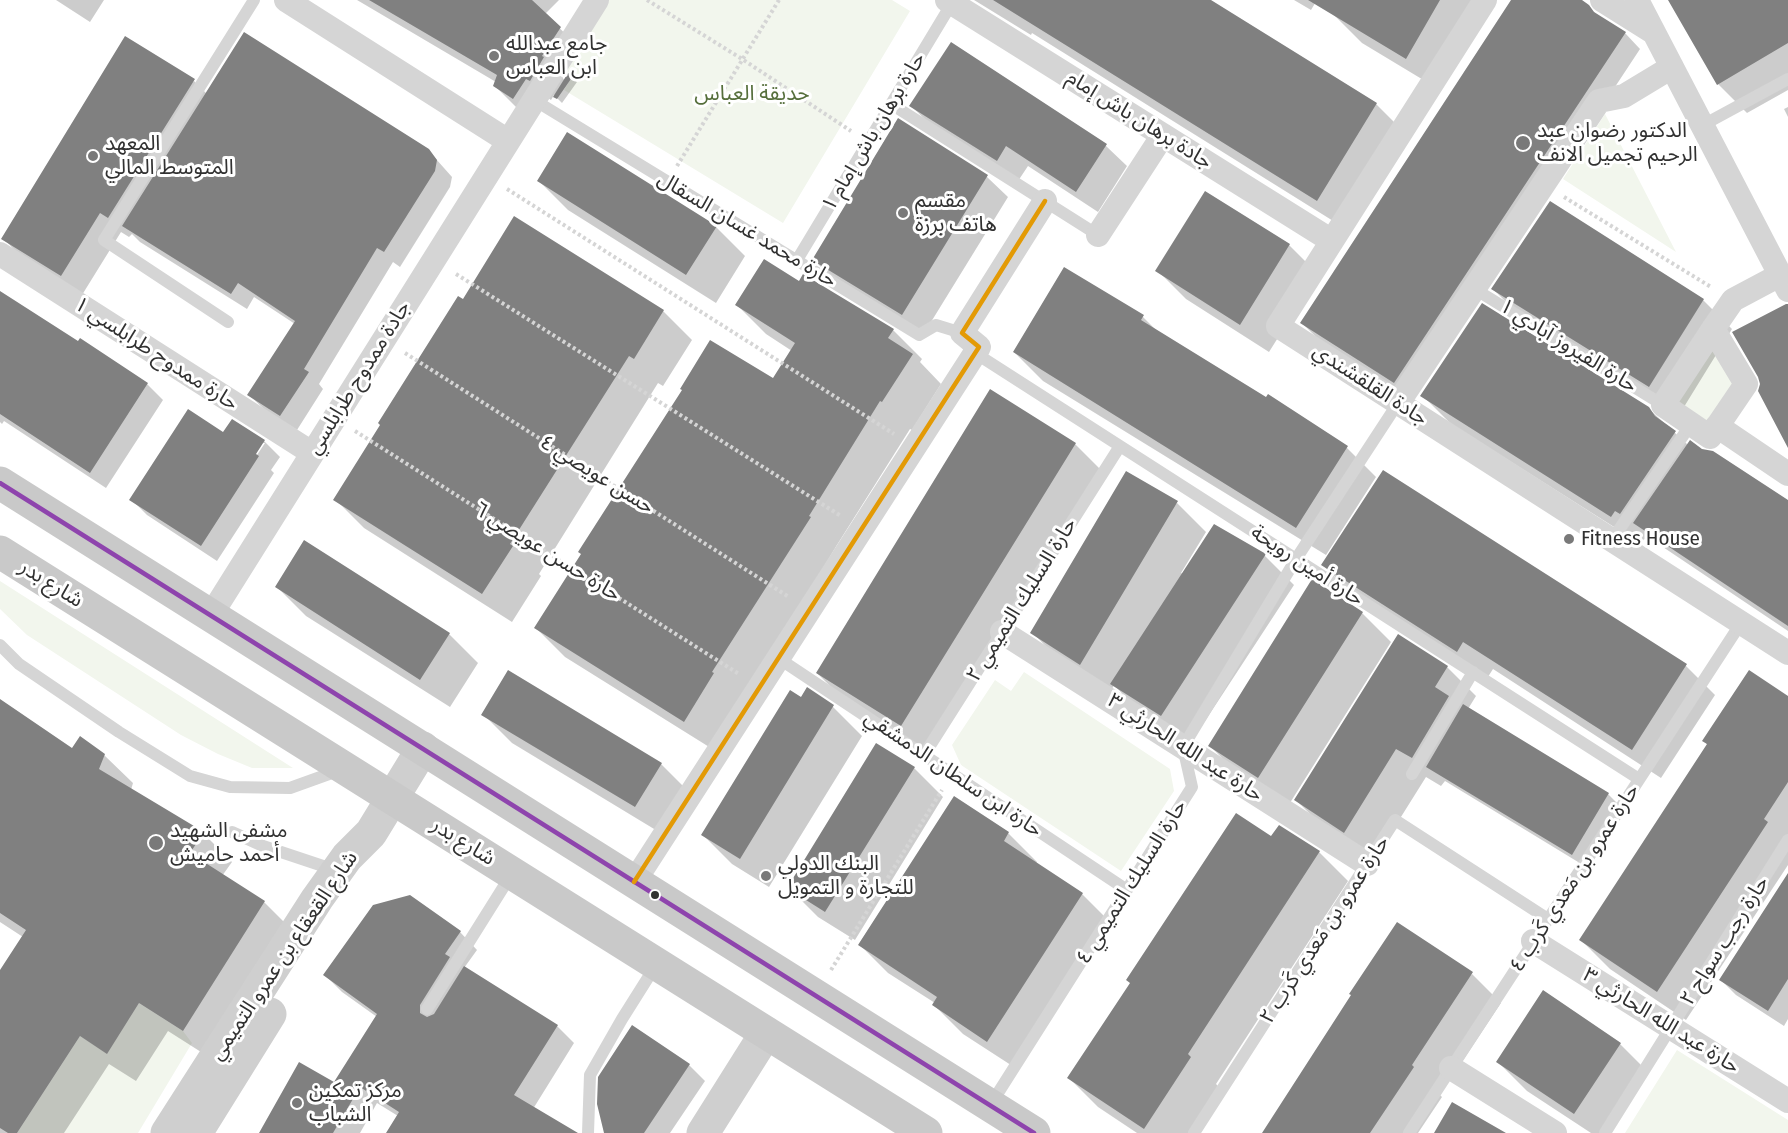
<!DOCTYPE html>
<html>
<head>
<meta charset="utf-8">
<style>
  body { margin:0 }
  canvas { display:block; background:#fff }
</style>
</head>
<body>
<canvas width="1788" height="1133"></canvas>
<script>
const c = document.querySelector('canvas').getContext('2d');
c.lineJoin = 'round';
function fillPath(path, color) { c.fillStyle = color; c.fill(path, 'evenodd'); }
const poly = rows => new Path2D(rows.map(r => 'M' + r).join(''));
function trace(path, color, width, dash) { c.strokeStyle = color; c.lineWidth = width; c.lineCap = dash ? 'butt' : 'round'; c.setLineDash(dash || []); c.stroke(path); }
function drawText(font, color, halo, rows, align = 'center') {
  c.font = font + ' "Fira Sans Condensed","Noto Sans Arabic",sans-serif'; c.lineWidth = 6; c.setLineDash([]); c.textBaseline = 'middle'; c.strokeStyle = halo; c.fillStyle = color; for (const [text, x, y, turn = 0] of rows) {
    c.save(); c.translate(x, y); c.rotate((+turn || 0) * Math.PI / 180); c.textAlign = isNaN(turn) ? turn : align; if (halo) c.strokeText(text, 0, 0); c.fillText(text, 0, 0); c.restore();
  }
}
const green = poly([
  [608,0,892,0,910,11,783,223,564,90,572,77,565,71],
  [1605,114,1676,252,1563,179],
  [1711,340,1738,385,1707,430,1667,403],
  [0,581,293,768,252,768,218,754,181,735,27,635,0,609],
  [1024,672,1170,769,1174,791,1121,871,961,765,952,745,995,680,1011,691],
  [139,1003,183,1031,192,1043,138,1133,17,1133,80,1036,107,1053],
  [1677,1050,1788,1120,1788,1133,1625,1133]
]);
const shadow = poly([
  [56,0,104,0,90,22],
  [357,0,559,0,545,14,580,48,562,77,565,81,568,75,577,82,562,103,554,95,551,100,548,98,534,119,516,107,495,86,496,82],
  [974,0,1209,0,1376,104,1405,133,1346,229,1032,33,1031,35],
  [1294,0,1317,0,1311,10],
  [1341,0,1486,0,1435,87,1362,43,1333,14],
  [1513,0,1579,0,1599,16,1625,33,1640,49,1410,398,1318,339,1302,323],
  [1670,0,1788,0,1788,90,1747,113,1718,84],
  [951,44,1106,146,1127,166,1098,212,1028,166,1018,181,932,126,911,106],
  [194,81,207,94,428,150,452,177,450,187,400,267,393,262,319,384,323,389,297,430,265,410,249,395,295,324,254,297,247,309,140,242,132,234,129,237,121,232,82,295,23,259,3,238],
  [1788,107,1788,117,1784,109],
  [899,121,987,177,1008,197,923,335,834,280,814,260],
  [539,181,716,227,745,256,716,303,568,210],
  [1205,193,1289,245,1318,274,1269,352,1186,299,1157,270],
  [799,283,893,330,922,359,920,362,941,384,912,430,910,429,837,545,714,750,565,657,536,628,774,380,792,351,766,334,737,305],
  [1493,289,1703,300,1732,329,1679,415,1522,318],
  [0,293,79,343,80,341,147,384,163,400,106,488,4,421,2,424,0,422],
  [463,301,663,311,692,340,663,386,658,383,539,574,541,576,512,622,364,528,335,499],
  [1143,317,1158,332,1266,399,1268,397,1347,448,1376,477,1326,555,1043,381,1014,352],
  [1422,395,1648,408,1688,445,1788,502,1788,631,1651,539,1649,542,1644,539,1641,544,1451,424],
  [223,434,264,441,280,457,271,470,274,473,217,561,147,515,131,499],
  [261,443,265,443,253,461,251,459],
  [1075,444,1104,473,931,754,846,702,817,673],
  [1177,503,1206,532,1181,573,1184,574,1265,556,1294,585,1190,744,1141,713,1114,685,1110,693,1061,662,1032,632],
  [1323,565,1686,666,1715,695,1661,778,1493,669,1486,680,1352,594],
  [277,587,449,634,478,663,450,707,306,616],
  [1362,613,1391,642,1288,806,1239,775,1210,746],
  [1447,667,1476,696,1468,709,1608,794,1619,805,1583,865,1445,781,1441,786,1426,777,1374,860,1325,829,1296,800],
  [807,689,833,707,862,736,769,887,732,864,703,835],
  [1788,698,1788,865,1686,1020,1610,969,1581,940,1708,745,1704,741],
  [0,701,72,750,104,755,133,783,131,790,203,833,232,862,222,876,264,902,293,931,212,1059,168,1031,136,1081,109,1064,64,1133,0,1133,0,973,23,937,0,922],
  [483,714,661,764,690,793,664,835,512,743],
  [914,768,943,797,855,940,818,917,789,888],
  [954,798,1008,833,1037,862,1036,864,1082,894,1111,923,1017,1069,963,1034,934,1005,935,1003,888,973,859,944],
  [1279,827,1319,852,1348,881,1216,1084,1219,1087,1189,1133,1137,1133,1098,1107,1069,1078,1272,838],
  [1788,875,1788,1019,1784,1026,1736,995,1721,980],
  [460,932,477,950,464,968,557,1026,574,1043,533,1109,575,1133,388,1133,398,1116,377,1103,360,1133,261,1133,334,1084,377,1017,342,992,325,975],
  [1472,974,1501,1003,1440,1095,1442,1097,1418,1133,1263,1133],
  [1620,1044,1649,1073,1609,1133,1591,1133,1527,1091,1498,1062],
  [689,1065,705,1081,670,1133,605,1133]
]);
const building = poly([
  [369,0,532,0,561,27,542,56,544,57,530,81,526,79,513,99,493,86,497,75],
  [993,0,1211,0,1377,103,1317,201],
  [1308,0,1440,0,1406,59],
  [1511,0,1582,0,1589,5,1594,12,1626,32,1394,383,1300,323],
  [1668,0,1788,0,1788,43,1717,85],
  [244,32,429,149,437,160,435,171,384,252,377,248,304,369,309,372,280,416,247,395,295,321,238,283,231,294,122,226],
  [125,36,195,79,108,218,100,213,61,276,1,239],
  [951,42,1107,144,1076,192,1006,146,997,161,909,106],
  [568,73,573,76,557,99,553,97],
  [898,118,988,175,902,315,812,260],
  [567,132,717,226,686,275,537,181],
  [1205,191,1290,244,1240,325,1155,271],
  [1550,201,1704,299,1649,387,1491,289],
  [514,216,664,310,634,359,629,356,510,544,513,546,482,594,333,500,380,425,378,423,458,296,463,299],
  [764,259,799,281,803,274,894,329,888,338,913,354,882,402,880,401,809,516,811,517,712,672,714,673,684,722,534,628,581,554,578,552,682,390,680,389,710,340,773,378,795,343,735,305],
  [1064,267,1144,315,1141,320,1266,397,1268,394,1348,446,1296,528,1013,352],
  [0,291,78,341,80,338,148,383,90,473,0,414],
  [1482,303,1649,407,1655,416,1676,431,1620,514,1615,511,1611,517,1420,396],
  [1786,304,1788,304,1788,448,1758,391,1760,384,1758,377,1732,332],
  [990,389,1076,443,901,726,816,673],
  [188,409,223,432,232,419,265,440,256,454,259,456,201,546,129,500],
  [1690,440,1702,449,1713,451,1788,500,1788,626,1633,523],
  [1383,470,1687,664,1632,750,1463,642,1457,652,1321,565],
  [1126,471,1178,501,1080,665,1030,633],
  [1214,524,1266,554,1161,716,1110,684],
  [304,540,450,633,420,680,275,587],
  [1312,579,1363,612,1258,778,1208,746],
  [1398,634,1448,666,1435,687,1449,696,1412,758,1396,749,1344,833,1294,800],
  [508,670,662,763,635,807,481,715],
  [1749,670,1788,696,1788,782,1764,819,1768,822,1657,992,1579,940,1707,744,1702,741],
  [807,687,834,705,740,859,701,835,790,690,801,697],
  [0,699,72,748,80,736,105,754,99,769,204,832,190,853,265,901,183,1031,139,1003,107,1054,80,1036,17,1133,8,1133,0,1128,0,970,26,930,0,913],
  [1463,704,1609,793,1572,855,1426,767],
  [876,743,915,767,825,912,787,888],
  [954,796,1009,832,1004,841,1083,893,987,1042,932,1005,937,997,858,945],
  [1236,813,1271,836,1279,825,1320,851,1188,1054,1191,1057,1144,1129,1067,1078,1130,983,1126,980],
  [1788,873,1788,979,1768,1011,1719,980],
  [410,895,461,931,445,954,450,957,420,1005,420,1013,427,1017,434,1014,464,966,558,1025,514,1095,578,1133,386,1133,399,1112,360,1087,333,1133,259,1133,299,1062,334,1082,377,1014,323,975,373,905],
  [1397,922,1473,972,1412,1065,1414,1067,1370,1133,1262,1133,1351,995,1349,994],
  [1543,990,1621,1043,1574,1114,1496,1062],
  [632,1025,690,1064,644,1133,604,1133,597,1104,598,1077],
  [1452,1102,1506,1133,1434,1133]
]);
const path = poly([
  [647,0,742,59,851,131],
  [677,166,779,0],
  [507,189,894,434],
  [1564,197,1711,287],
  [456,274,841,516],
  [405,353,789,597],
  [355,431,739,674],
  [831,970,942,790]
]);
const lane = poly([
  [534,100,919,335,936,325,962,333],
  [891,104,1098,235],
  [1703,125,1788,79],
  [797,260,952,3],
  [1473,288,1663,405],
  [228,322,104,240,254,0],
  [975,353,1639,779],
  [1612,540,1691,424],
  [0,645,19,664,119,732,190,776,230,787,290,788,340,770],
  [778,658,1127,890],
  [924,755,1120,446],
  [1412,774,1473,672],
  [232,832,263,846,335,870],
  [427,1009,511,875],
  [991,1104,1192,787,1183,747,1296,559,1398,403],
  [588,1133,590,1075,622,1019,656,965],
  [1194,1133,1395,820,1548,919],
  [1409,1133,1741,623],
  [1605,1133,1788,840]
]);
const street = poly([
  [286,0,508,141],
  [947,0,1332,241],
  [1485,0,1278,326,1788,653],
  [1602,0,1653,32],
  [1637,0,1788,290],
  [1098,235,1163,135],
  [0,254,312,453],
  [1713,329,1746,384,1710,437,1663,405,1713,329],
  [1713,329,1733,300,1780,275],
  [1398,403,1599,101,1624,96,1672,67],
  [1717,426,1788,474],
  [211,615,597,0],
  [1002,632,1367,864],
  [634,882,979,347,962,333,1045,201],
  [1533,941,1788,1101],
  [1451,1068,1555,1133]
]);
const secondary = poly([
  [167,1133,317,899,347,857,371,833,423,748],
  [196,1133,270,1014],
  [703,1133,766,1033]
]);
const primary = poly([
  [0,483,1034,1133],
  [0,552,926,1133]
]);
const bus1 = poly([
  [0,483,1034,1133]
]);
const bus2 = poly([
  [634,882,979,347,962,333,1045,201]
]);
const markers = [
  [494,56,6,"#797979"],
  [1523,143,8,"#797979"],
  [93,156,6,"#797979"],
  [903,213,6,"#797979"],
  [1569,539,6,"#797979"],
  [156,843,8,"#797979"],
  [766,876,6,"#797979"],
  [655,895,5,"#313131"],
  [297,1103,6,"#797979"]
];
const poiNames = [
  ["جامع عبدالله",506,44],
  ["ابن العباس",506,68],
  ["الدكتور رضوان عبد",1537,131],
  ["الرحيم تجميل الانف",1537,155],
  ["المعهد",105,144],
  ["المتوسط المالي",105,168],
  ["مقسم",915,201],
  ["هاتف برزة",915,225],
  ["Fitness House",1581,539],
  ["مشفى الشهيد",170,831],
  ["أحمد حاميش",170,855],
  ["البنك الدولي",778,864],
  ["للتجارة و التمويل",778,888],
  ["مركز تمكين",309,1091],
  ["الشباب",309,1115]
];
const parkNames = [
  ["حديقة العباس",752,94]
];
const streetNames = [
  ["جادة برهان باش إمام",1139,120,32],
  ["حارة برهان باش إمام ١",874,132,-59],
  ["حارة محمد غسان السقال",747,230,31],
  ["حارة الفيروز آبادي ١",1568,346,32],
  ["حارة ممدوح طرابلسي ١",156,354,33],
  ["جادة ممدوح طرابلسي",359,378,-58],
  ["جادة القلقشندي",1370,385,33],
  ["حسن عويصي ٤",597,475,32],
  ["حارة حسن عويصي ٦",547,552,32],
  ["حارة أمين رويحة",1307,566,33],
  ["شارع بدر",51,584,32],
  ["حارة السليك التميمي ٢",1022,600,-58],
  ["حارة عبد الله الحارثي ٣",1185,748,33],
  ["حارة ابن سلطان الدمشقي",953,774,34],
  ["شارع بدر",463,842,32],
  ["حارة عمرو بن مَعدي كَرب ٤",1575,878,-57],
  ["حارة السليك التميمي ٤",1132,882,-58],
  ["حارة عمرو بن مَعدي كَرب ٢",1325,930,-57],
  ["حارة رجب سواح ٢",1725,941,-58],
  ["شارع القعقاع بن عمرو التميمي",284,956,-56],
  ["حارة عبد الله الحارثي ٣",1661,1021,32]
];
fillPath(green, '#f2f6ed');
fillPath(shadow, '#0003');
fillPath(building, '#808080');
trace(path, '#d5d5d5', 4, [3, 3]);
trace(lane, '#d5d5d5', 12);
trace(street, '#d5d5d5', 24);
trace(secondary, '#cfcfcf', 33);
trace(primary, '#c9c9c9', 33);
trace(bus1, '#8e44ad', 4.5);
trace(bus2, '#e39a05', 4.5);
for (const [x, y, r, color] of markers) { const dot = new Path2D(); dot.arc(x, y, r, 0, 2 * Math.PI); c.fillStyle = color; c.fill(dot); trace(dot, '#fff', 2); }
drawText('21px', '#313131', '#fff', poiNames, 'left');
drawText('21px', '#566f3c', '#fff', parkNames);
drawText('21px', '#313131', '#fff', streetNames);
</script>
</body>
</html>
